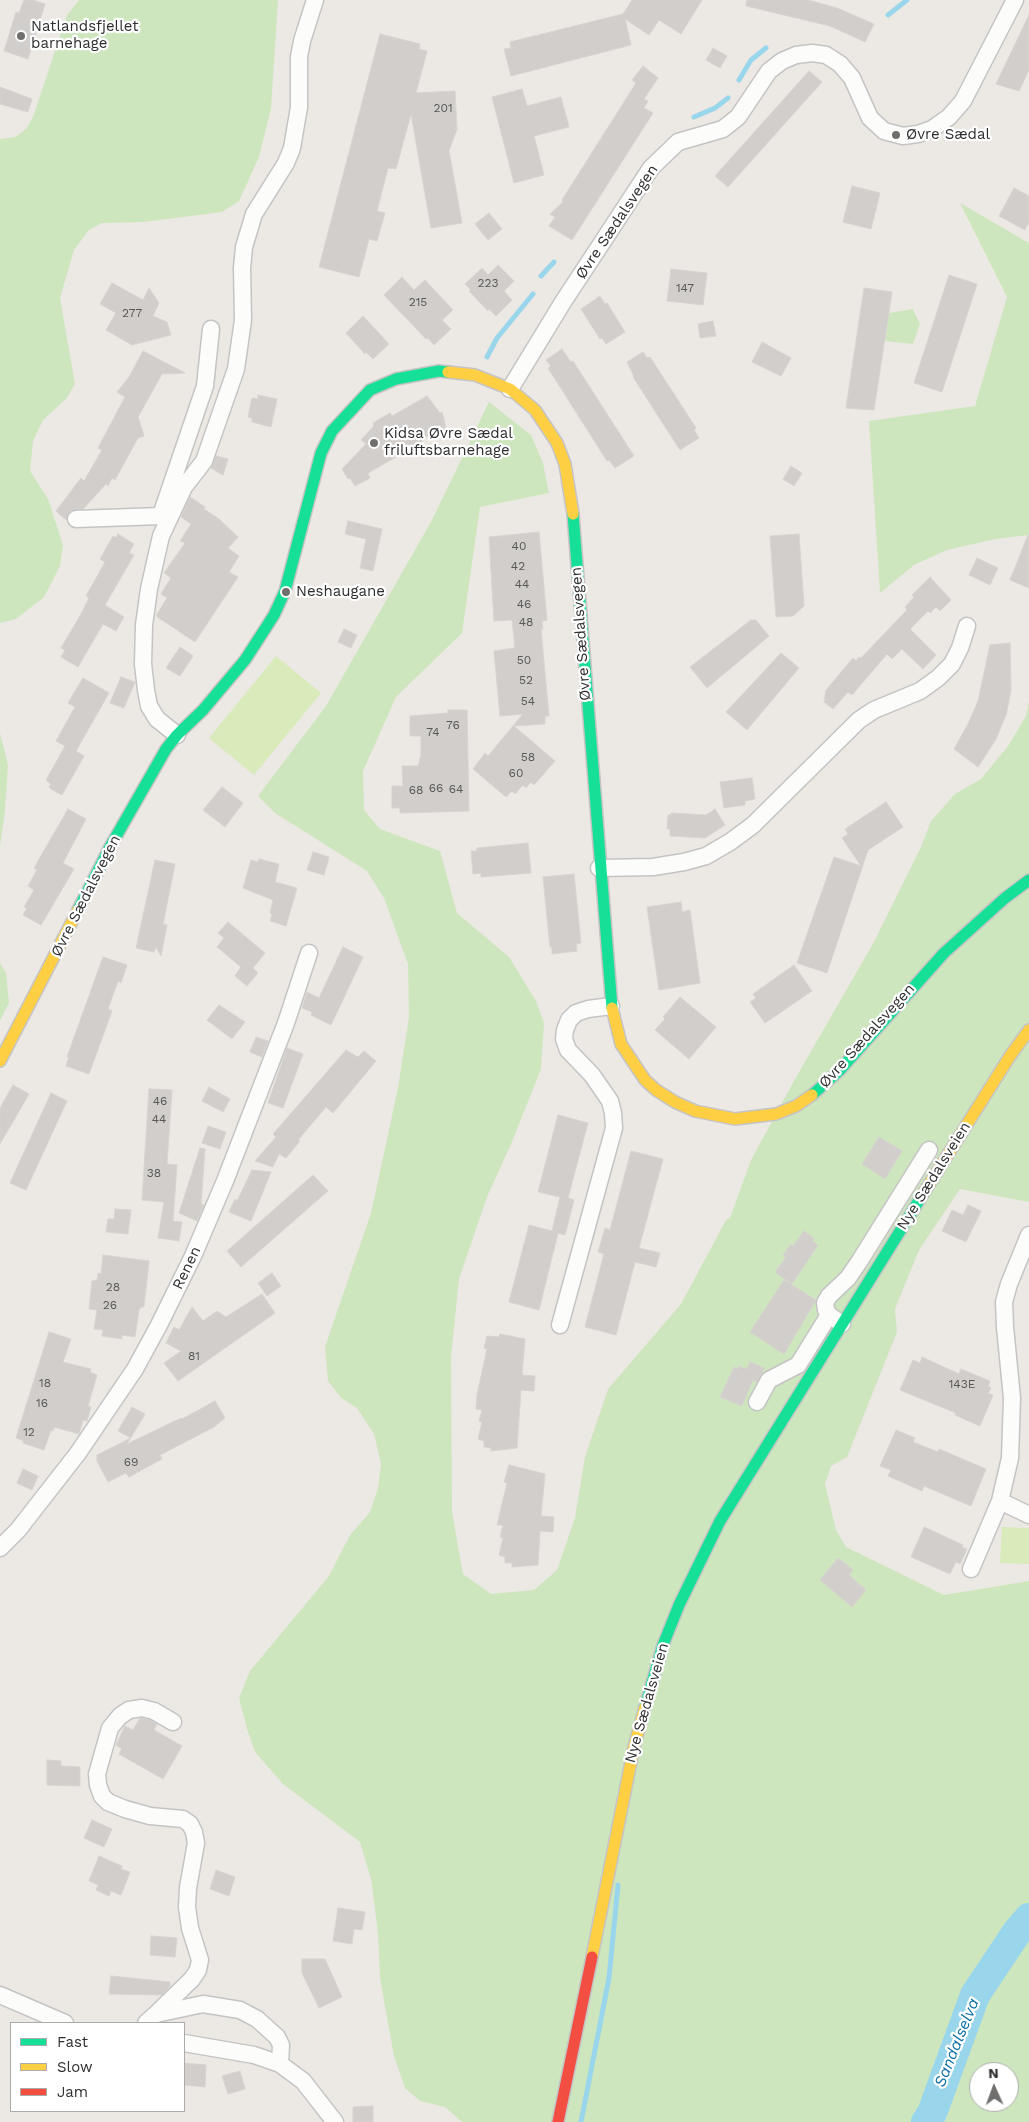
<!DOCTYPE html>
<html>
<head>
<meta charset="utf-8">
<style>
  body { margin:0 }
  #map { position:relative; width:1029px; height:2122px; overflow:hidden; background:#ece8e4; font-family:"Work Sans",sans-serif }
  canvas { display:block }
  .legend { position:absolute; left:10px; top:2022px; width:175px; height:90px; box-sizing:border-box; background:#fff; border:1px solid #ababab; margin:0; padding:6px 9px; list-style:none; font-size:15px; color:#2e2e2e }
  .legend li { display:flex; align-items:center; gap:10px; height:25px }
  .legend b { width:25px; border:1px solid #ababab }
  .north { position:absolute; left:969px; top:2062px; width:50px; height:50px; box-sizing:border-box; background:#fff; border:1px solid #ababab; border-radius:50%; rotate:358deg; font-size:14px; font-weight:700; line-height:20px; text-align:center; color:#2e2e2e }
  .north::after { content:''; display:block; margin:auto; width:18px; height:22px; background:#706f6e; clip-path:polygon(50% 0,100% 100%,50% 72%,0 100%) }
</style>
</head>
<body>
<div id="map">
<canvas width="1029" height="2122"></canvas>
<ul class="legend">
<li><b style="height:6px;background:#16e098"></b>Fast</li>
<li><b style="height:6px;background:#ffcf43"></b>Slow</li>
<li><b style="height:6px;background:#f24e42"></b>Jam</li>
</ul>
<div class="north">N</div>
</div>
<script>
const c = document.querySelector('canvas').getContext('2d');
c.lineJoin = 'round';
function fillPath(path, color) { c.fillStyle = color; c.fill(path, 'evenodd'); }
const poly = rows => new Path2D(rows.map(r => 'M' + r).join(''));
function trace(path, color, width, dash) { c.strokeStyle = color; c.lineWidth = width; c.lineCap = dash ? 'butt' : 'round'; c.setLineDash(dash || []); c.stroke(path); }
function drawText(font, color, halo, rows, align = 'center') {
  c.font = font + ' "Work Sans",sans-serif'; c.lineWidth = 4.5; c.setLineDash([]); c.textBaseline = 'middle'; c.strokeStyle = halo; c.fillStyle = color; for (const [text, x, y, turn = 0] of rows) {
    c.save(); c.translate(x, y); c.rotate((+turn || 0) * Math.PI / 180); c.textAlign = isNaN(turn) ? turn : align; if (halo) c.strokeText(text, 0, 0); c.fillText(text, 0, 0); c.restore();
  }
}
const green = poly([
  [79,0,278,0,271,109,259,157,239,201,222,212,144,222,102,223,89,230,74,250,60,298,75,384,66,399,43,420,33,441,30,471,48,499,63,545,60,566,44,597,16,619,0,623,0,139,15,137,26,129,33,117,67,15],
  [960,203,1029,243,1029,535,995,539,947,550,914,565,880,593,869,421,975,406,1007,297],
  [913,309,920,324,913,344,885,341,889,313],
  [489,402,531,435,543,463,549,493,480,507,462,633,396,697,363,771,364,810,380,829,440,851,457,913,509,957,536,1001,544,1023,541,1069,511,1144,487,1197,459,1279,451,1357,452,1512,463,1574,491,1594,534,1590,557,1570,575,1518,585,1457,608,1389,681,1304,726,1220,730,1218,751,1160,795,1079,874,942,921,847,931,821,955,794,981,779,1008,746,1026,716,1029,702,1029,1202,960,1189,919,1250,895,1309,897,1332,847,1457,831,1466,825,1484,836,1530,846,1547,944,1595,1029,1581,1029,2122,462,2122,445,2107,420,2101,405,2088,394,2056,380,1978,378,1933,371,1879,360,1842,283,1784,255,1752,247,1729,239,1698,250,1671,329,1576,350,1535,370,1512,378,1488,381,1464,374,1434,357,1408,341,1398,328,1381,325,1347,371,1213,398,1088,409,1017,408,964,384,898,367,871,275,813,258,796,326,706,432,520],
  [979,2072,1009,2072,1009,2102,979,2102],
  [0,733,8,765,5,810,0,846],
  [0,963,6,973,9,1003,0,1021]
]);
const pitch = poly([
  [276,656,321,693,254,775,209,738],
  [1002,1527,1029,1528,1029,1564,1000,1563]
]);
const stream = poly([
  [888,15,907,0],
  [739,80,751,60,766,48],
  [694,117,715,108,728,98],
  [541,276,554,262],
  [487,357,497,338,533,294],
  [581,2122,609,1978,618,1885]
]);
const river = poly([
  [926,2122,932,2113,975,1995,1017,1932,1029,1918]
]);
const building = poly([
  [24,0,33,0,45,4,28,59,4,51,16,12,19,13,24,0],
  [632,0,702,0,681,34,659,20,649,35,625,19,631,45,511,76,504,49,511,48,510,42,623,14,632,0],
  [747,0,808,0,837,8,874,24,865,42,830,26,746,6,747,0],
  [1029,15,1029,70,1019,91,996,84,1029,15],
  [380,34,420,44,419,49,427,51,416,93,455,91,457,129,449,151,462,223,431,228,411,114,396,169,388,168,377,211,385,213,377,241,369,239,359,277,319,267,380,34],
  [713,48,727,56,720,68,706,60,713,48],
  [643,66,658,78,644,99,648,101,644,108,653,113,572,240,549,226,555,217,550,214,563,202,562,200,636,83,632,80,643,66],
  [809,71,822,82,728,187,715,176,809,71],
  [0,87,32,99,28,112,0,104,0,87],
  [522,89,527,106,561,97,569,127,534,136,544,175,514,183,492,97,522,89],
  [852,186,880,193,871,229,843,222,852,186],
  [1014,188,1029,196,1029,222,1025,230,999,216,1014,188],
  [489,213,502,229,488,240,475,224,489,213],
  [498,265,514,281,504,291,512,300,496,316,489,309,488,311,469,291,471,290,465,284,482,268,488,275,498,265],
  [671,269,707,273,703,305,667,301,671,269],
  [949,275,977,284,942,392,914,383,949,275],
  [402,277,414,290,425,280,453,310,442,320,451,329,434,345,428,338,426,339,384,295,402,277],
  [112,283,143,300,149,288,159,303,153,316,167,322,171,335,132,345,106,330,116,313,100,304,112,283],
  [864,288,892,292,874,410,846,408,864,288],
  [600,296,605,304,607,303,625,332,606,344,602,338,600,339,581,309,600,296],
  [363,316,389,344,373,359,366,352,365,354,346,333,363,316],
  [713,321,716,336,700,338,698,324,713,321],
  [762,342,791,358,781,376,752,362,762,342],
  [562,349,571,362,573,361,634,456,615,468,609,460,607,461,548,368,551,366,546,360,562,349],
  [143,351,185,373,162,374,138,417,144,436,138,438,115,480,112,478,108,486,106,484,83,509,70,511,66,520,56,511,81,478,84,481,102,450,98,448,125,397,117,392,129,377,143,351],
  [643,352,647,358,650,357,696,428,694,430,699,438,680,450,633,377,634,376,627,362,643,352],
  [258,395,277,399,271,427,252,422,252,418,248,417,252,398,258,399,258,395],
  [427,396,440,413,442,412,447,432,422,438,422,442,368,473,370,478,355,486,350,478,348,479,342,469,366,444,361,440,374,426,373,423,390,413,392,416,427,396],
  [216,456,228,459,223,475,211,468,216,456],
  [791,466,802,473,794,486,783,479,791,466],
  [190,497,205,507,204,509,219,519,238,537,228,548,239,556,229,572,238,577,195,642,156,616,167,598,161,594,171,578,164,573,185,543,180,541,191,524,181,517,190,497],
  [348,521,382,529,373,571,360,568,366,539,345,534,348,521],
  [539,532,547,620,542,621,543,629,541,629,549,716,545,716,545,724,514,726,555,761,534,785,531,782,526,788,523,785,515,794,512,791,506,797,473,769,485,753,488,756,523,714,500,716,494,651,515,648,512,620,494,621,489,537,539,532],
  [118,534,134,544,129,553,134,555,105,605,124,617,116,631,103,624,78,667,61,657,65,650,61,648,81,614,89,598,86,596,105,562,100,559,113,536,116,538,118,534],
  [799,534,804,606,793,616,776,617,770,536,799,534],
  [1028,535,1029,535,1029,588,1010,580,1028,535],
  [977,558,998,568,990,585,969,575,977,558],
  [930,577,951,600,940,611,936,607,930,613,928,611,910,629,936,655,923,669,902,649,892,659,887,654,852,695,848,692,833,709,824,702,826,690,853,658,856,661,859,657,861,658,907,610,905,607,914,597,912,595,930,577],
  [751,620,756,620,769,636,707,688,690,667,751,620],
  [344,629,357,635,351,648,338,642,344,629],
  [1010,643,1011,690,1006,715,996,739,978,767,954,749,968,724,978,701,990,645,1010,643],
  [180,647,193,656,180,676,166,668,180,647],
  [781,653,799,668,747,730,726,712,781,653],
  [121,677,135,682,124,708,110,703,121,677],
  [83,678,109,693,76,751,84,756,62,795,51,789,49,787,51,784,46,780,65,746,56,741,75,707,68,703,83,678],
  [448,710,467,710,469,811,400,813,400,808,392,808,392,786,403,786,402,766,418,766,421,755,421,736,410,736,410,716,448,713,448,710],
  [752,778,755,799,745,801,745,805,724,808,720,782,752,778],
  [222,787,243,803,225,827,203,810,222,787],
  [886,802,903,827,868,850,827,973,797,963,834,857,861,866,842,838,848,834,845,829,886,802],
  [68,809,86,819,63,863,74,869,41,925,23,915,27,908,24,907,34,890,28,886,37,870,34,868,68,809],
  [715,809,725,825,705,838,670,836,670,829,667,829,668,815,671,815,671,813,706,815,715,809],
  [528,843,531,873,481,877,481,873,473,874,471,851,477,851,477,848,528,843],
  [313,852,329,857,324,875,307,870,313,852],
  [259,859,279,864,275,882,297,888,286,926,270,921,272,914,270,913,273,900,243,888,251,860,258,862,259,859],
  [155,860,175,864,163,924,167,925,161,956,156,947,154,952,136,948,155,860],
  [574,874,581,943,576,944,577,951,552,954,552,947,550,947,543,877,574,874],
  [681,902,682,912,690,910,700,983,659,990,647,907,681,902],
  [228,922,265,953,253,968,258,973,247,986,235,976,241,967,217,947,224,938,218,933,228,922],
  [343,947,363,957,331,1025,311,1015,312,1012,302,1008,307,992,319,998,343,947],
  [103,957,127,965,121,983,118,981,108,1009,112,1011,89,1074,66,1066,69,1057,67,1057,103,957],
  [794,965,812,991,765,1023,750,1002,756,998,753,994,794,965],
  [680,997,716,1027,689,1059,655,1030,665,1019,663,1017,680,997],
  [219,1005,245,1022,232,1039,207,1020,219,1005],
  [256,1037,268,1041,262,1057,250,1052,256,1037],
  [287,1048,303,1054,283,1108,268,1103,287,1048],
  [346,1050,358,1057,364,1051,376,1061,333,1113,326,1107,298,1140,300,1141,286,1158,279,1154,273,1167,255,1161,276,1137,273,1134,346,1050],
  [13,1085,29,1094,0,1144,0,1108,13,1085],
  [209,1087,230,1099,223,1112,202,1101,209,1087],
  [149,1089,172,1090,167,1164,177,1165,173,1221,182,1222,179,1241,158,1238,164,1202,142,1200,149,1089],
  [51,1093,67,1101,26,1190,10,1183,51,1093],
  [558,1115,588,1123,568,1198,574,1200,565,1235,558,1233,539,1310,509,1302,529,1225,552,1231,560,1197,538,1192,558,1115],
  [208,1126,226,1132,220,1149,202,1143,208,1126],
  [879,1137,902,1151,885,1179,862,1164,879,1137],
  [200,1148,205,1149,201,1204,204,1205,197,1221,179,1213,200,1148],
  [631,1151,663,1159,639,1248,660,1253,656,1267,635,1262,616,1335,585,1327,604,1254,598,1252,605,1228,610,1230,631,1151],
  [252,1170,271,1172,251,1221,229,1212,235,1199,237,1201,252,1170],
  [313,1175,328,1191,241,1267,227,1251,313,1175],
  [968,1205,981,1211,966,1242,942,1231,952,1210,963,1215,968,1205],
  [115,1209,131,1210,128,1234,106,1232,108,1219,114,1219,115,1209],
  [804,1231,814,1238,812,1241,818,1245,792,1284,775,1272,786,1257,783,1255,791,1244,793,1246,804,1231],
  [103,1255,149,1261,144,1307,141,1307,139,1310,135,1337,122,1335,122,1339,102,1336,103,1330,94,1329,97,1310,89,1309,92,1281,97,1280,98,1273,101,1274,103,1255],
  [272,1273,281,1286,267,1296,258,1283,272,1273],
  [784,1280,816,1300,784,1354,750,1332,784,1280],
  [262,1294,275,1313,178,1381,164,1363,181,1351,166,1343,174,1327,179,1330,192,1307,203,1321,217,1311,226,1317,262,1294],
  [49,1332,71,1339,63,1362,91,1369,90,1372,97,1375,88,1406,91,1407,87,1421,83,1420,79,1434,54,1427,53,1431,51,1430,44,1450,23,1443,24,1441,16,1438,49,1332],
  [500,1334,525,1339,522,1375,535,1376,534,1391,521,1390,517,1448,491,1451,491,1448,484,1447,484,1441,478,1439,482,1422,479,1421,482,1410,476,1409,477,1395,487,1349,484,1348,487,1336,499,1337,500,1334],
  [922,1357,959,1374,961,1369,990,1381,988,1386,991,1388,988,1393,993,1395,980,1426,955,1415,956,1413,900,1390,913,1360,920,1363,922,1357],
  [750,1362,764,1368,757,1382,753,1380,742,1406,720,1397,734,1367,738,1369,739,1366,747,1369,750,1362],
  [215,1401,225,1418,214,1427,160,1455,162,1459,129,1477,126,1473,108,1482,97,1461,97,1455,131,1438,118,1431,132,1407,145,1414,127,1444,181,1418,182,1419,215,1401],
  [896,1430,915,1438,913,1442,938,1452,939,1449,986,1469,971,1506,924,1486,922,1491,888,1476,891,1470,880,1466,896,1430],
  [509,1465,545,1474,541,1516,554,1517,553,1532,540,1531,538,1565,512,1567,512,1563,505,1563,505,1557,499,1555,503,1538,500,1537,503,1525,497,1525,507,1483,504,1482,509,1465],
  [23,1469,38,1476,32,1490,17,1483,23,1469],
  [924,1527,963,1545,962,1547,967,1549,960,1564,956,1562,950,1574,911,1557,924,1527],
  [838,1558,853,1570,849,1575,866,1590,852,1607,820,1580,838,1558],
  [140,1718,150,1720,157,1724,154,1730,182,1746,163,1779,119,1754,122,1749,116,1745,125,1726,133,1730,140,1718],
  [47,1760,61,1761,61,1766,80,1767,80,1786,47,1785,47,1760],
  [92,1820,112,1829,104,1847,84,1838,92,1820],
  [99,1856,122,1866,121,1869,130,1872,121,1895,111,1891,109,1896,96,1890,98,1885,89,1881,99,1856],
  [216,1870,235,1877,229,1896,210,1889,216,1870],
  [338,1908,365,1912,362,1930,354,1929,352,1944,333,1941,338,1908],
  [151,1936,177,1938,175,1957,150,1955,151,1936],
  [302,1959,325,1959,342,1997,319,2008,302,1973,302,1959],
  [111,1976,170,1982,170,1986,162,1995,109,1994,111,1976],
  [184,2063,206,2065,205,2087,184,2085,184,2063],
  [240,2071,245,2089,228,2094,222,2076,240,2071],
  [373,2106,373,2122,353,2122,353,2107,373,2106]
]);
const street = poly([
  [510,389,563,302,651,168,678,142,723,129,738,117,769,71,782,61,796,55,812,53,826,55,840,64,852,78,870,118,884,131,903,136,918,134,932,129,949,117,963,101,1015,0],
  [162,512,205,386,211,329],
  [76,519,161,516],
  [177,735,157,719,149,706,146,690,143,664,144,625,149,589,161,536,184,487,204,461,236,369,243,320,242,268,244,247,254,214,286,163,292,148,299,107,299,57,302,41,315,0],
  [599,868,653,867,684,862,706,856,730,842,753,825,859,720,874,710,920,691,938,678,952,664,960,648,967,626],
  [842,1324,829,1315,826,1310,825,1303,829,1296,848,1278,859,1262,929,1150],
  [560,1325,614,1128,613,1113,610,1101,592,1075,568,1050,564,1039,565,1030,569,1020,576,1013,588,1009,611,1006],
  [757,1402,769,1380,798,1365,829,1315],
  [1000,1501,1029,1515],
  [0,1548,18,1530,78,1453,135,1369,159,1325,193,1256,225,1181,286,1023,309,953],
  [971,1569,1000,1501,1010,1458,1012,1398,1005,1327,1004,1302,1009,1284,1029,1235],
  [0,1995,65,2023],
  [156,2014,192,1979,198,1970,200,1960,190,1928,187,1907,188,1888,196,1843,194,1832,190,1824,183,1819,150,1816,125,1809,108,1802,102,1796,98,1785,97,1774,110,1728,120,1716,129,1710,142,1708,154,1711,173,1722],
  [146,2023,156,2014,203,2004,240,2010,257,2019,277,2037,281,2045,280,2064],
  [184,2043,254,2055,280,2064,303,2081,335,2122]
]);
const fast = poly([
  [573,514,612,1008],
  [78,910,110,847,166,749,177,735,203,710,245,660,274,615,285,591,321,453,332,431,370,390,396,379,439,371,448,372],
  [812,1095,839,1071,944,953,1005,898,1029,880],
  [645,1707,663,1645,679,1605,720,1521,923,1194]
]);
const slow = poly([
  [448,372,475,375,510,389,535,410,557,443,565,464,573,514],
  [612,1008,621,1044,645,1080,656,1090,675,1102,695,1111,735,1119,776,1114,796,1106,812,1095],
  [0,1061,78,910],
  [923,1194,1010,1056,1029,1030],
  [592,1957,634,1747,645,1707]
]);
const jam = poly([
  [558,2122,592,1957]
]);
const markers = [
  [21,36,5,"#706f6e"],
  [896,135,5,"#706f6e"],
  [374,443,5,"#706f6e"],
  [286,592,5,"#706f6e"]
];
const numberNames = [
  ["201",443,108],
  ["223",488,283],
  ["147",685,288],
  ["215",418,302],
  ["277",132,313],
  ["40",519,546],
  ["42",518,566],
  ["44",522,584],
  ["46",524,604],
  ["48",526,622],
  ["50",524,660],
  ["52",526,680],
  ["54",528,701],
  ["76",453,725],
  ["74",433,732],
  ["58",528,757],
  ["60",516,773],
  ["66",436,788],
  ["64",456,789],
  ["68",416,790],
  ["46",160,1101],
  ["44",159,1119],
  ["38",154,1173],
  ["28",113,1287],
  ["26",110,1305],
  ["81",194,1356],
  ["18",45,1383],
  ["143E",962,1384],
  ["16",42,1403],
  ["12",29,1432],
  ["69",131,1462]
];
const poiNames = [
  ["Natlandsfjellet",31,27],
  ["barnehage",31,44],
  ["Øvre Sædal",906,135],
  ["Kidsa Øvre Sædal",384,434],
  ["friluftsbarnehage",384,451],
  ["Neshaugane",296,592]
];
const streetNames = [
  ["Øvre Sædalsvegen",617,222,-56],
  ["Øvre Sædalsvegen",581,634,-94],
  ["Øvre Sædalsvegen",86,896,-63],
  ["Øvre Sædalsvegen",867,1036,-48],
  ["Nye Sædalsveien",934,1176,-58],
  ["Renen",187,1268,-64],
  ["Nye Sædalsveien",647,1703,-74]
];
const waterNames = [
  ["Sandalselva",957,2043,-68]
];
fillPath(green, '#cee6be');
fillPath(pitch, '#d9eabb');
trace(stream, '#99d6ec', 5);
trace(river, '#99d6ec', 30);
fillPath(building, '#d1cecb');
trace(building, '#d7d4d0', 1);
trace(street, '#c5c4c5', 19);
trace(fast, '#c5c4c5', 14);
trace(slow, '#c5c4c5', 14);
trace(jam, '#c5c4c5', 14);
trace(street, '#fcfcfb', 16);
trace(fast, '#16e098', 11);
trace(slow, '#ffcf43', 11);
trace(jam, '#f24e42', 11);
for (const [x, y, r, color] of markers) { const dot = new Path2D(); dot.arc(x, y, r, 0, 2 * Math.PI); c.fillStyle = color; c.fill(dot); trace(dot, '#fff', 2); }
drawText('12px', '#585857', null, numberNames);
drawText('15px', '#2e2e2e', '#fff', poiNames, 'left');
drawText('15px', '#2e2e2e', '#fff', streetNames);
drawText('italic 16px', '#0d6fa3', '#fff', waterNames);
</script>
</body>
</html>
